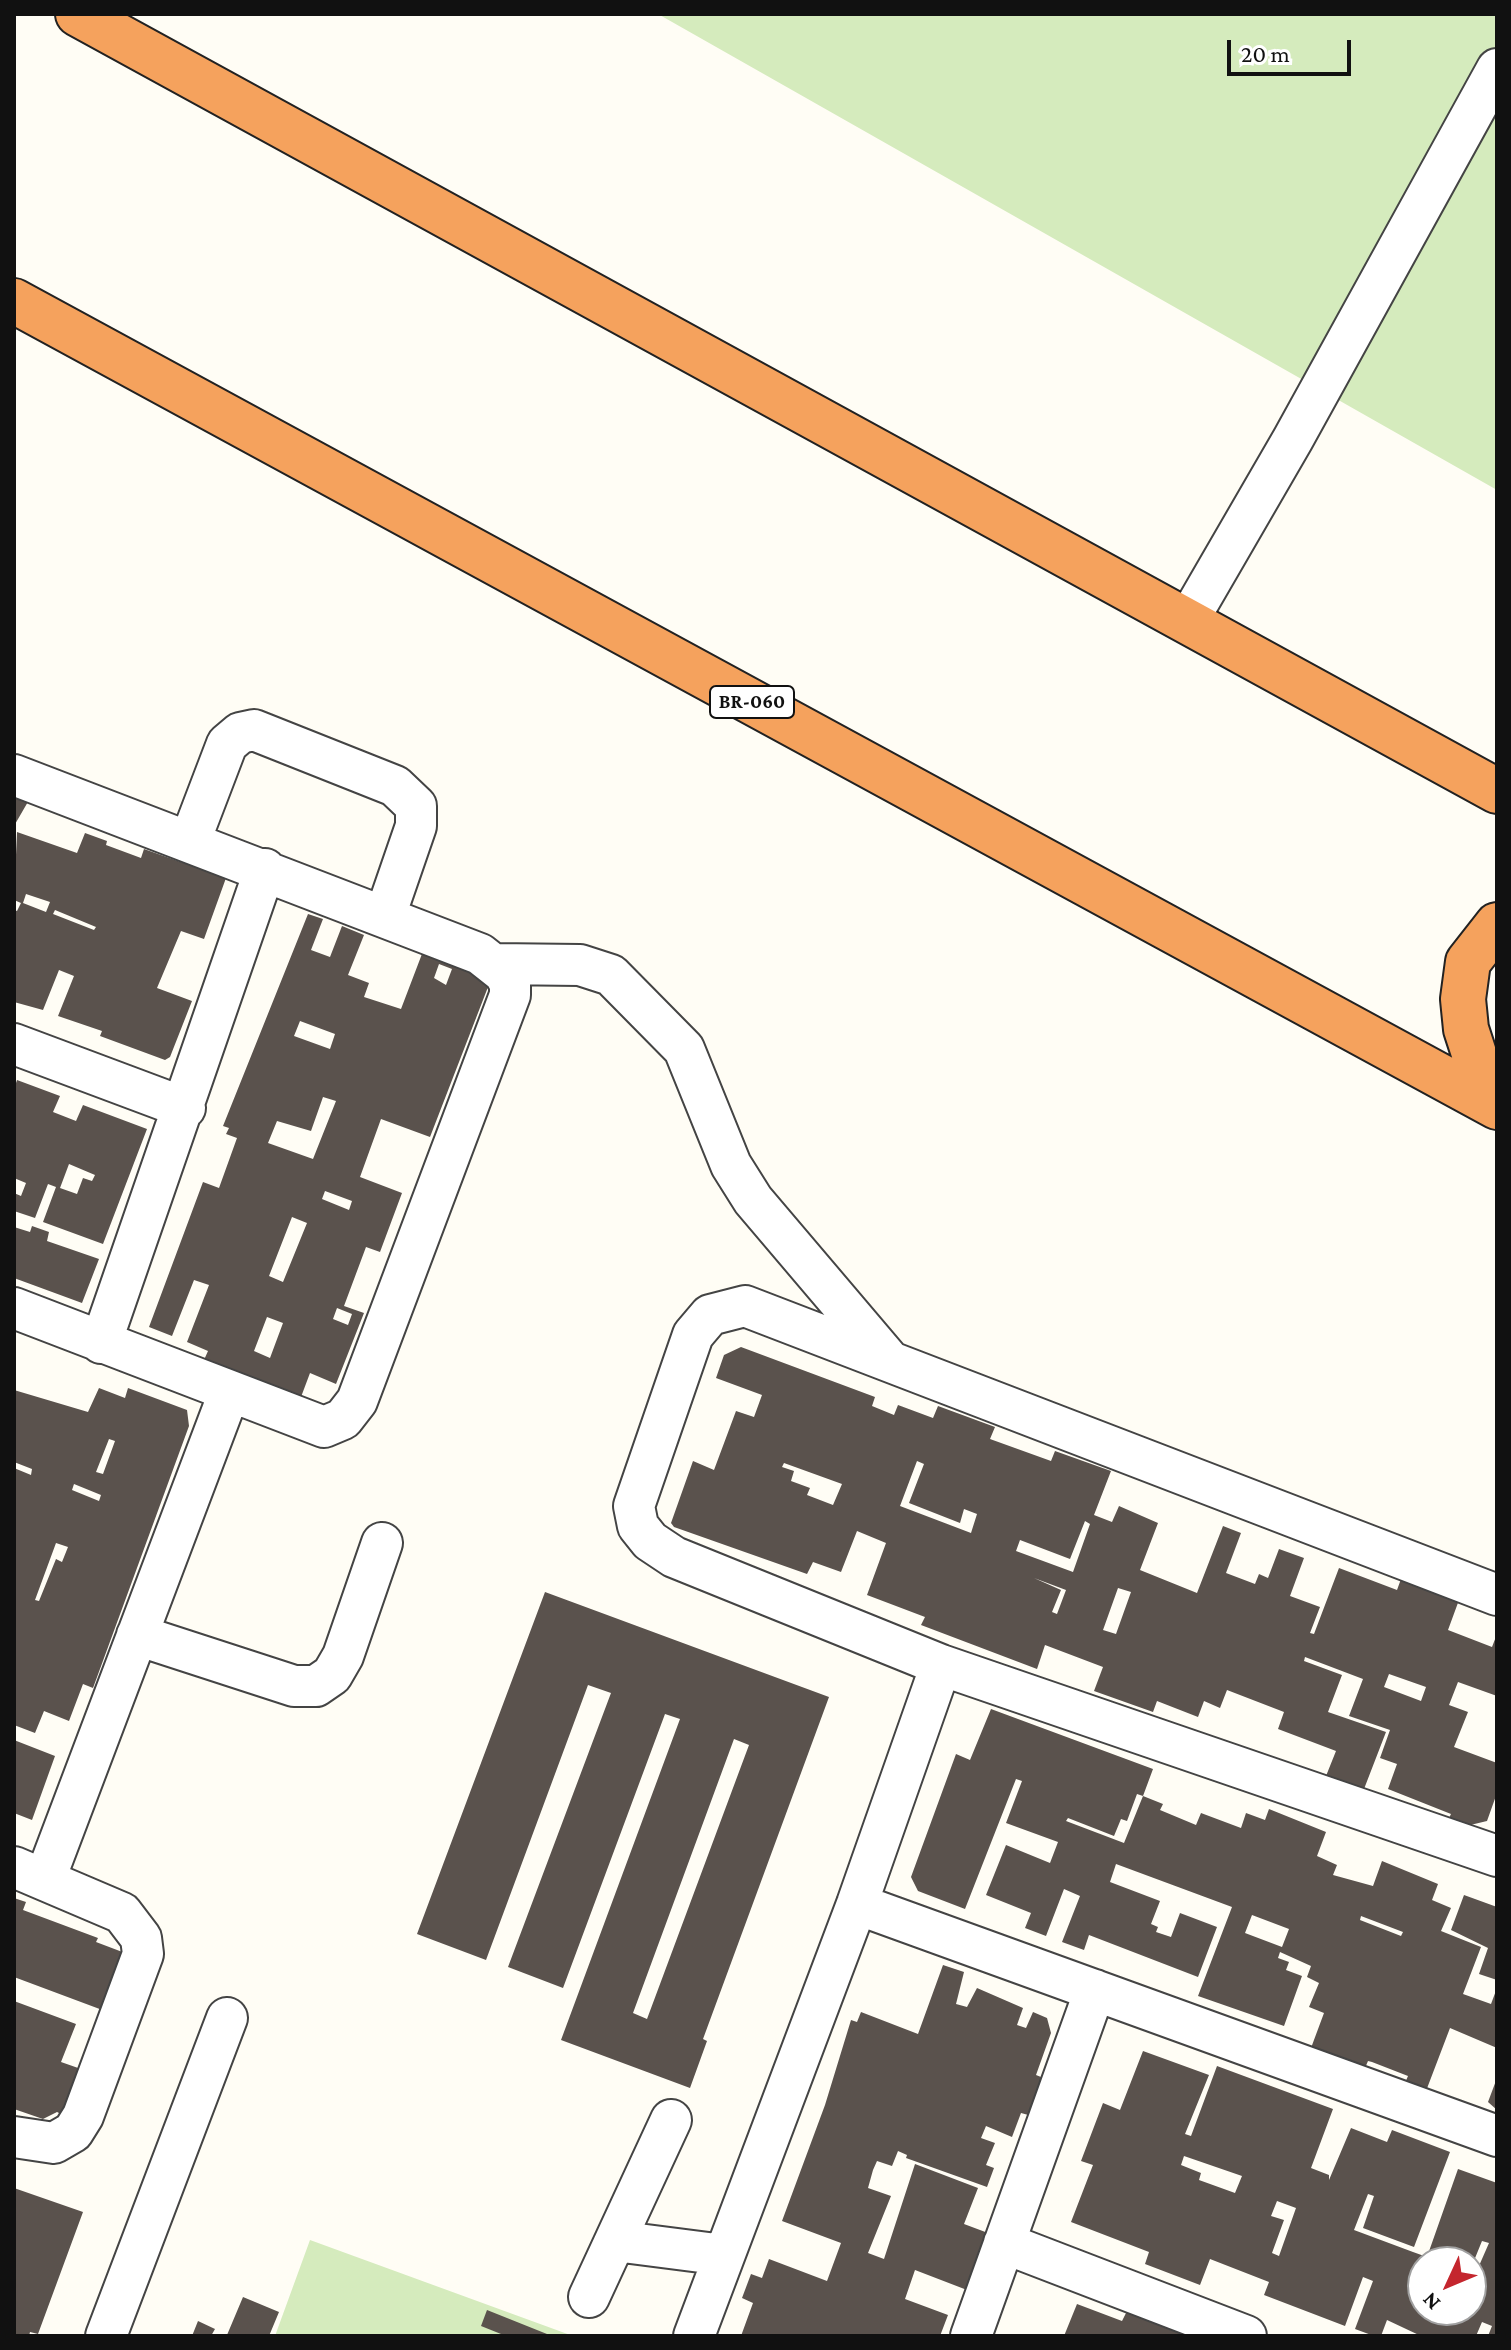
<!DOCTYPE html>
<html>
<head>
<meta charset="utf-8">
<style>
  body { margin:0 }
  #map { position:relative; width:1511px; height:2350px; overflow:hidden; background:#fffdf5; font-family:"Crimson Pro",serif }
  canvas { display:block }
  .frame { position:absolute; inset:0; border:16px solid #111; pointer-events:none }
  .north { position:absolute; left:1407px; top:2246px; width:80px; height:80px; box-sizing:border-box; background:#fff; border:2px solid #a0a0a0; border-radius:50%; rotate:226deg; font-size:22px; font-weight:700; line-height:32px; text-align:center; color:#111 }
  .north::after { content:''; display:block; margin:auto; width:28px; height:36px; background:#c4262e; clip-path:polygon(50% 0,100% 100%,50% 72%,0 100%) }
  .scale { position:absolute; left:1227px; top:40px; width:124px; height:36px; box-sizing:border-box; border:4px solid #111; border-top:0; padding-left:10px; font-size:24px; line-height:28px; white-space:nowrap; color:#111; -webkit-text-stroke:6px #fff; paint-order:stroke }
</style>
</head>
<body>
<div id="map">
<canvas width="1511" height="2350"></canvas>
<div class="frame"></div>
<div class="north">N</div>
<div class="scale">20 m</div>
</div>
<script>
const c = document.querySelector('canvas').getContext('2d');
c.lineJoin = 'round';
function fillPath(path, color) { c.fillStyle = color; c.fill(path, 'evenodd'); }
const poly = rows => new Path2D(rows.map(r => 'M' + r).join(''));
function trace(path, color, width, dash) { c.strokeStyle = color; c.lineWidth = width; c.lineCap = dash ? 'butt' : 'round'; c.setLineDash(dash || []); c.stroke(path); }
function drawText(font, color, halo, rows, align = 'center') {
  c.font = font + ' "Crimson Pro",serif'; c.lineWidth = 8; c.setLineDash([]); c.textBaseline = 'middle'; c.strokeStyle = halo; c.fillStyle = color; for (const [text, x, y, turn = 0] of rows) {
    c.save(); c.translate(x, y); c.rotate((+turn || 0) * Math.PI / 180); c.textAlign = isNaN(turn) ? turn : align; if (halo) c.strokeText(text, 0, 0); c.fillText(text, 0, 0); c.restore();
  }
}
const green = poly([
  [658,14,1497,14,1497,490],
  [310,2240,573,2336,275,2336]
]);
const building = poly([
  [14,794,29,800,14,826],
  [17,832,77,853,85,833,107,841,106,845,141,858,144,849,226,878,204,939,181,931,157,988,192,1001,170,1057,165,1060,100,1036,102,1031,58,1016,74,976,59,970,43,1010,14,1002,14,910,17,911,21,903,14,900],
  [26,894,50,902,46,912,23,903],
  [55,910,96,927,94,930,53,914],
  [308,914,323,919,311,950,330,957,342,926,364,935,348,975,369,983,364,997,401,1009,425,946,482,968,488,987,430,1137,381,1119,360,1177,402,1193,380,1252,366,1247,344,1306,364,1313,336,1384,310,1373,301,1397,204,1360,208,1351,187,1342,209,1285,194,1280,172,1336,149,1327,203,1182,219,1188,237,1138,226,1134,229,1128,223,1126],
  [439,964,452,969,446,985,434,978],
  [300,1021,335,1034,330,1049,294,1036],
  [323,1097,336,1101,313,1159,268,1143,277,1121,311,1131],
  [325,1191,352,1201,349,1210,322,1199],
  [292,1217,307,1223,283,1282,269,1276],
  [337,1308,352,1314,348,1325,333,1319],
  [267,1317,283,1323,270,1358,254,1351],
  [17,1080,60,1096,53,1112,76,1121,83,1105,147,1129,103,1244,43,1222,56,1187,48,1184,35,1218,14,1211,14,1193,21,1196,26,1183,14,1178,14,1089],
  [69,1164,95,1175,92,1181,83,1178,77,1194,60,1188],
  [32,1226,49,1232,47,1241,99,1259,82,1303,14,1278,14,1227,30,1232],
  [741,1347,875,1397,872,1406,894,1415,898,1405,933,1418,938,1406,995,1427,990,1439,1051,1461,1055,1451,1111,1471,1094,1515,1112,1522,1119,1506,1158,1523,1140,1570,1197,1593,1223,1526,1241,1533,1226,1573,1255,1584,1259,1574,1268,1578,1279,1549,1304,1558,1290,1596,1320,1607,1310,1633,1314,1634,1339,1568,1397,1590,1401,1579,1459,1600,1448,1630,1492,1647,1497,1634,1497,1696,1458,1682,1449,1705,1468,1712,1454,1747,1497,1763,1497,1793,1487,1821,1466,1826,1448,1820,1451,1814,1388,1789,1397,1764,1380,1758,1390,1730,1349,1716,1363,1679,1305,1657,1304,1661,1342,1675,1328,1712,1386,1732,1364,1789,1326,1776,1336,1751,1278,1729,1284,1712,1227,1690,1220,1708,1204,1701,1198,1717,1157,1701,1153,1712,1094,1691,1103,1667,1045,1645,1037,1669,921,1625,925,1617,867,1595,886,1543,857,1531,841,1572,813,1562,807,1574,674,1527,671,1523,693,1461,714,1470,736,1411,754,1417,762,1395,716,1378,724,1355],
  [917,1461,924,1464,909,1503,960,1523,964,1509,977,1514,971,1533,900,1506],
  [784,1463,842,1484,833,1505,807,1495,810,1488,791,1481,794,1471,782,1467],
  [1085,1521,1090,1524,1073,1572,1016,1551,1020,1540,1070,1559],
  [1034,1578,1066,1590,1057,1614,1052,1612,1061,1590],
  [1118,1588,1131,1592,1116,1634,1103,1630],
  [1389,1674,1426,1687,1421,1701,1384,1687],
  [99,1388,125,1398,128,1388,187,1410,189,1426,93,1688,83,1684,69,1721,44,1711,35,1733,14,1725,14,1468,31,1475,32,1469,14,1462,14,1390,88,1412],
  [109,1439,115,1441,103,1474,96,1472],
  [74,1484,101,1495,99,1501,72,1490],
  [56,1543,68,1547,62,1562,56,1559,39,1601,35,1600],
  [545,1592,829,1697,703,2039,707,2041,690,2088,561,2040,680,1719,665,1714,563,1988,508,1967,611,1693,588,1685,486,1960,417,1934],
  [734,1739,749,1745,647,2019,633,2013],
  [991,1709,1153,1769,1143,1796,1137,1794,1127,1821,1121,1819,1114,1836,1068,1818,1066,1821,1124,1843,1143,1796,1163,1804,1160,1810,1196,1825,1201,1813,1241,1828,1246,1813,1265,1820,1269,1809,1326,1832,1317,1856,1337,1865,1333,1875,1373,1886,1382,1861,1438,1884,1432,1900,1451,1908,1441,1931,1481,1947,1463,1994,1491,2004,1497,1988,1497,2048,1450,2028,1426,2091,1405,2083,1408,2076,1372,2062,1368,2061,1365,2068,1311,2048,1324,2013,1309,2007,1319,1983,1307,1977,1311,1966,1280,1952,1278,1958,1289,1962,1286,1970,1302,1976,1284,2026,1198,1996,1232,1907,1116,1864,1110,1882,1160,1901,1151,1924,1158,1927,1156,1932,1171,1937,1180,1913,1217,1927,1198,1977,1089,1935,1084,1950,1062,1942,1080,1896,1064,1889,1046,1936,1025,1928,1031,1913,986,1895,1006,1845,1050,1863,1058,1842,1006,1823,1022,1781,1016,1779,965,1909,918,1891,911,1877,956,1754,970,1760],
  [1252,1915,1289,1929,1282,1947,1245,1933],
  [1361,1916,1403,1932,1401,1936,1360,1920],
  [14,1740,55,1756,32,1820,14,1813],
  [1464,1895,1497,1907,1497,1980,1479,1974,1488,1948,1451,1930],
  [14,1898,26,1902,23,1910,98,1938,96,1942,125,1953,105,2011,14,1977],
  [943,1965,964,1972,956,2004,967,2007,977,1988,1023,2008,1017,2025,1026,2028,1033,2012,1047,2018,1051,2033,1036,2075,1046,2079,1032,2116,1021,2113,1012,2137,986,2126,981,2138,995,2143,986,2165,994,2168,987,2187,906,2158,907,2155,898,2151,892,2166,877,2161,873,2170,868,2188,891,2196,868,2253,884,2259,915,2164,978,2188,964,2224,988,2233,967,2290,915,2270,905,2299,948,2315,940,2336,741,2336,753,2303,742,2298,751,2274,762,2278,769,2259,827,2281,841,2243,782,2221,825,2105,851,2020,857,2022,861,2012,918,2034],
  [14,2001,76,2024,61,2062,81,2069,63,2115,57,2112,43,2119,14,2109],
  [1143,2051,1209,2075,1185,2134,1191,2136,1217,2066,1333,2109,1311,2168,1329,2175,1329,2180,1351,2128,1387,2142,1392,2130,1450,2152,1414,2247,1363,2228,1374,2196,1368,2194,1354,2230,1413,2252,1427,2257,1458,2169,1497,2183,1497,2336,1488,2336,1492,2326,1482,2322,1476,2336,1421,2336,1387,2320,1381,2336,1374,2336,1355,2329,1373,2281,1363,2277,1345,2326,1264,2295,1269,2282,1210,2259,1200,2285,1145,2264,1149,2252,1071,2222,1093,2165,1081,2161,1103,2103,1120,2110],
  [1184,2156,1242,2176,1235,2193,1199,2180,1201,2173,1181,2165],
  [1277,2201,1296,2208,1279,2256,1272,2253,1284,2220,1271,2216],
  [1482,2241,1489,2243,1475,2275,1471,2274,1471,2310,1423,2310,1423,2262,1471,2262,1471,2268],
  [1497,2078,1497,2110,1488,2102],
  [14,2188,83,2212,38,2334,30,2332,29,2336,14,2336],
  [243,2297,279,2312,269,2336,227,2335],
  [1077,2304,1122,2321,1128,2309,1185,2331,1183,2336,1064,2336],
  [487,2310,552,2336,506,2336,481,2326],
  [198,2321,215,2329,211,2336,192,2336]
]);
const minor = poly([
  [1187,622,1293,439,1497,69],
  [14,775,480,954,504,973,510,984,510,995,357,1401,343,1419,324,1427,14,1308],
  [190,841,227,744,240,733,254,730,395,786,416,806,416,826,385,916],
  [495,964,580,965,611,975,684,1049,731,1165,753,1200,888,1359],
  [14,1044,185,1108],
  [101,1343,265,869],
  [1497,1595,745,1306,710,1315,693,1335,634,1506,638,1526,650,1541,674,1557,941,1665,1497,1856],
  [137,1635,294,1686,316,1686,332,1675,343,1656,382,1543],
  [14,1867,122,1913,141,1938,143,1954,83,2116,73,2132,54,2143,14,2137],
  [45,1879,229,1393],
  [857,1904,1497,2136],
  [615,2241,724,2255],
  [1004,2243,1246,2336],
  [589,2297,671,2120],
  [106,2336,227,2018],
  [694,2336,857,1904,941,1665],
  [971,2336,1095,1990]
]);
const highway = poly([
  [78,14,1497,791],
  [14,301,1497,1107],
  [1490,1103,1466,1029,1463,999,1468,962,1497,925]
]);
const shields = [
  [752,702,84]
];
const shieldNames = [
  ["BR-060",752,702]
];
fillPath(green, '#d5ebbd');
fillPath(building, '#5a524d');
trace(minor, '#444', 44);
trace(highway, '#222', 48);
trace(minor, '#fff', 40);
trace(highway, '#f5a25d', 44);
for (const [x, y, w] of shields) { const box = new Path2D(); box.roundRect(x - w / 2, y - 16, w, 32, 6); c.fillStyle = '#fff'; c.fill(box); trace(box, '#111', 2); }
drawText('bold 20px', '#111', null, shieldNames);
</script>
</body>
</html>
